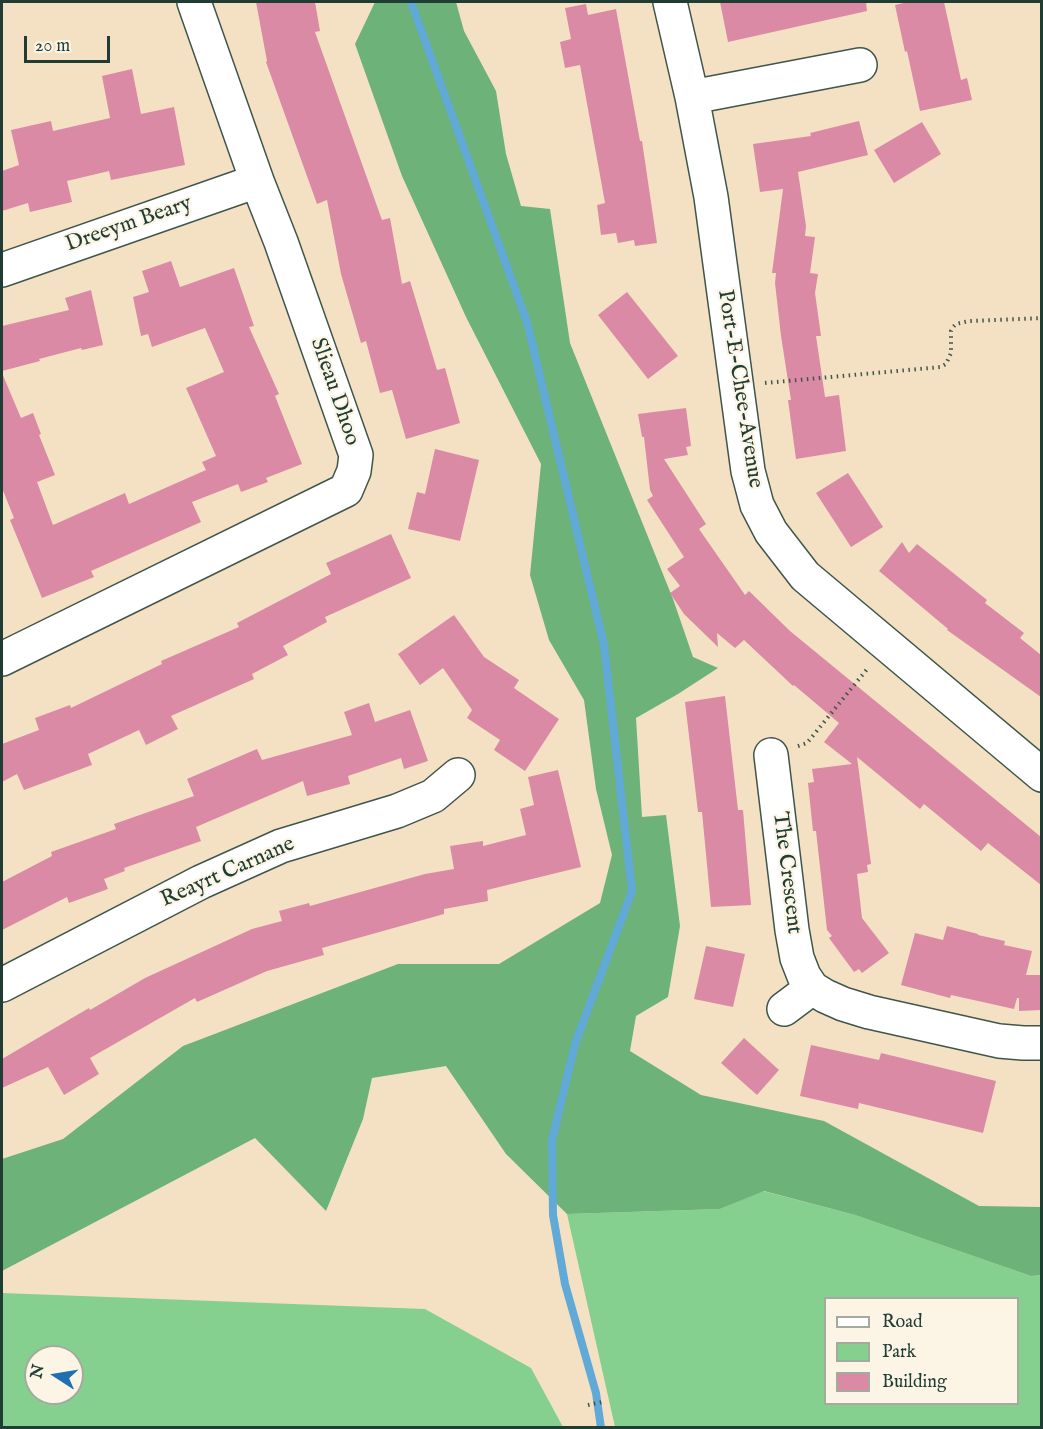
<!DOCTYPE html>
<html>
<head>
<meta charset="utf-8">
<style>
  body { margin:0 }
  #map { position:relative; width:1043px; height:1429px; overflow:hidden; background:#f4e1c4; font-family:"IM FELL English",serif }
  canvas { display:block }
  .frame { position:absolute; inset:0; border:3px solid #1f3d34; pointer-events:none }
  .legend { position:absolute; left:824px; top:1297px; width:195px; height:108px; box-sizing:border-box; background:#fcf5e5; border:2px solid #a4ab9e; margin:0; padding:8px 10px; list-style:none; font-size:18px; color:#1f3d34 }
  .legend li { display:flex; align-items:center; gap:12px; height:30px }
  .legend b { width:30px; border:2px solid #a4ab9e }
  .north { position:absolute; left:24px; top:1345px; width:60px; height:60px; box-sizing:border-box; background:#fcf5e5; border:2px solid #a4ab9e; border-radius:50%; rotate:282deg; font-size:16px; font-weight:700; line-height:24px; text-align:center; color:#1f3d34 }
  .north::after { content:''; display:block; margin:auto; width:21px; height:27px; background:#1f6fb2; clip-path:polygon(50% 0,100% 100%,50% 72%,0 100%) }
  .scale { position:absolute; left:24px; top:36px; width:86px; height:27px; box-sizing:border-box; border:3px solid #1f3d34; border-top:0; padding-left:8px; font-size:18px; line-height:21px; white-space:nowrap; color:#1f3d34; -webkit-text-stroke:4px #fcf5e5; paint-order:stroke }
</style>
</head>
<body>
<div id="map">
<canvas width="1043" height="1429"></canvas>
<div class="frame"></div>
<ul class="legend">
<li><b style="height:8px;background:#fff"></b>Road</li>
<li><b style="height:16px;background:#85d08e"></b>Park</li>
<li><b style="height:16px;background:#da8aa5"></b>Building</li>
</ul>
<div class="north">N</div>
<div class="scale">20 m</div>
</div>
<script>
const c = document.querySelector('canvas').getContext('2d');
c.lineJoin = 'round';
function fillPath(path, color) { c.fillStyle = color; c.fill(path, 'evenodd'); }
const poly = rows => new Path2D(rows.map(r => 'M' + r).join(''));
function trace(path, color, width, dash) { c.strokeStyle = color; c.lineWidth = width; c.lineCap = dash ? 'butt' : 'round'; c.setLineDash(dash || []); c.stroke(path); }
function drawText(font, color, halo, rows, align = 'center') {
  c.font = font + ' "IM FELL English",serif'; c.lineWidth = 4.5; c.setLineDash([]); c.textBaseline = 'middle'; c.strokeStyle = halo; c.fillStyle = color; for (const [text, x, y, turn = 0] of rows) {
    c.save(); c.translate(x, y); c.rotate((+turn || 0) * Math.PI / 180); c.textAlign = isNaN(turn) ? turn : align; if (halo) c.strokeText(text, 0, 0); c.fillText(text, 0, 0); c.restore();
  }
}
const green = poly([
  [763,1191,855,1215,1031,1276,1041,1275,1041,1427,615,1427,567,1214,720,1209],
  [826,1298,1018,1298,1018,1404,826,1404],
  [2,1293,425,1309,531,1368,563,1427,2,1427],
  [36,1357,72,1357,72,1393,36,1393]
]);
const forest = poly([
  [375,2,456,2,464,31,496,91,506,154,521,206,550,209,570,343,673,599,693,657,718,668,678,694,636,718,642,817,666,815,680,926,668,997,636,1016,630,1051,701,1095,824,1121,979,1206,1041,1207,1041,1275,1031,1276,855,1215,764,1191,720,1209,567,1214,506,1154,446,1066,372,1078,363,1119,326,1211,255,1138,2,1271,2,1159,63,1139,183,1046,398,964,499,964,600,903,612,855,596,789,584,700,549,640,530,575,541,464,466,317,402,176,355,44]
]);
const stream = poly([
  [411,2,527,322,604,645,632,891,575,1044,552,1140,553,1215,565,1284,596,1393,601,1428]
]);
const building = poly([
  [256,2,315,2,320,31,315,32,382,220,390,218,402,284,410,281,437,370,445,368,460,423,406,439,392,390,380,393,366,341,361,343,341,274,327,200,317,204,266,62,267,61],
  [720,2,866,2,867,11,728,42],
  [908,2,944,2,961,80,967,78,972,100,920,111,907,51,905,52,895,5],
  [586,4,588,15,616,9,640,141,642,141,657,243,635,246,634,240,618,243,616,233,601,235,597,205,605,203,580,65,565,68,560,42,571,39,565,8],
  [132,69,141,114,174,107,185,165,111,180,109,171,67,181,72,202,30,212,28,203,2,211,2,171,19,165,11,130,51,121,53,131,110,118,102,76],
  [859,121,868,155,798,172,806,226,805,236,815,237,810,273,818,274,815,293,821,336,816,336,825,397,839,395,846,451,796,459,788,400,791,400,781,336,775,283,776,273,772,273,783,189,760,192,753,144,811,136,810,133],
  [922,122,941,154,894,183,874,150],
  [171,261,180,287,234,268,254,326,249,327,279,394,275,396,302,464,266,478,268,482,241,492,238,484,192,502,201,522,91,571,94,577,42,598,10,520,14,518,2,488,2,373,21,418,33,413,41,434,39,435,55,475,37,482,53,525,125,493,129,504,206,470,202,462,216,456,186,388,224,372,205,328,152,347,148,334,141,336,133,297,149,292,142,271],
  [91,290,103,345,82,350,81,348,39,359,40,361,2,371,2,326,69,310,65,298],
  [627,292,678,356,648,379,598,315],
  [686,408,691,446,686,447,688,455,664,459,706,524,699,529,745,595,749,591,790,631,1041,837,1041,885,988,843,981,851,924,804,920,809,857,757,871,864,867,865,868,872,857,874,862,918,889,953,862,973,859,969,854,972,829,938,832,936,827,930,816,831,813,831,808,783,814,782,812,769,852,764,824,742,839,723,794,685,793,686,744,640,735,648,717,633,718,647,684,614,670,593,680,586,667,569,684,557,647,500,653,496,650,490,644,437,642,437,638,414],
  [435,449,479,460,460,541,408,529,417,492,425,494],
  [848,473,883,527,851,547,816,493],
  [391,534,411,578,325,617,327,622,283,646,288,655,252,674,254,679,171,716,178,729,146,745,139,730,88,754,92,765,24,790,17,774,2,782,2,744,39,730,35,718,70,705,71,708,162,664,161,661,239,627,237,623,331,574,326,563],
  [902,542,909,553,917,544,987,600,985,603,1024,633,1020,638,1041,655,1041,697,947,630,948,629,879,571],
  [454,615,484,657,519,680,514,688,559,719,525,771,494,750,500,740,467,718,472,710,443,668,420,685,398,654],
  [725,696,738,810,743,810,751,905,711,907,702,812,698,812,685,702],
  [369,703,375,722,410,710,428,761,404,769,401,758,348,776,350,784,307,796,303,781,196,827,201,841,124,868,125,871,104,879,108,889,69,903,67,897,2,930,2,882,52,856,51,852,116,829,114,824,194,796,187,779,257,749,262,760,352,735,344,712],
  [558,770,581,867,487,890,488,901,444,909,444,914,322,948,324,955,267,971,197,1002,195,998,90,1058,99,1074,64,1095,48,1067,2,1088,2,1059,89,1008,90,1010,145,978,252,929,282,921,279,911,309,903,310,906,425,874,454,869,450,846,483,841,483,846,526,835,520,809,534,805,528,777],
  [947,926,978,934,978,935,1005,941,1004,945,1032,951,1026,975,1041,975,1041,1010,1019,1011,1019,998,1017,998,1014,1009,951,995,950,998,901,985,915,933,943,940],
  [706,946,745,954,733,1007,694,999],
  [744,1038,779,1070,757,1095,721,1063],
  [811,1045,879,1060,881,1053,996,1081,983,1133,859,1103,858,1109,800,1096]
]);
const path = poly([
  [765,383,941,367,946,364,951,353,951,331,953,327,956,324,969,321,1042,318],
  [798,746,807,743,868,668],
  [588,1405,602,1402]
]);
const street = poly([
  [670,2,692,97,711,197,748,471,757,505,771,532,805,576,1042,775],
  [692,97,860,65],
  [2,270,257,181],
  [2,659,346,490,354,471,356,455,281,242,257,181,194,2],
  [771,755,792,930,797,958,804,976,812,988,825,996,843,1004,869,1012,999,1041,1023,1043,1042,1043],
  [2,985,201,882,281,846,397,811,433,796,458,775],
  [784,1009,812,988]
]);
const streetNames = [
  ["Dreeym Beary",129,225,-19],
  ["Port-E-Chee-Avenue",739,389,81],
  ["Slieau Dhoo",334,392,71],
  ["Reayrt Carnane",228,873,-24],
  ["The Crescent",786,873,83]
];
fillPath(green, '#85d08e');
fillPath(forest, '#6cb279');
trace(stream, '#61aad8', 8);
fillPath(building, '#da8aa5');
trace(street, '#3f564a', 36);
trace(path, '#3f564a', 4, [1.5, 4.5]);
trace(street, '#fff', 33);
drawText('22px', '#1f3d34', '#fcf5e5', streetNames);
</script>
</body>
</html>
